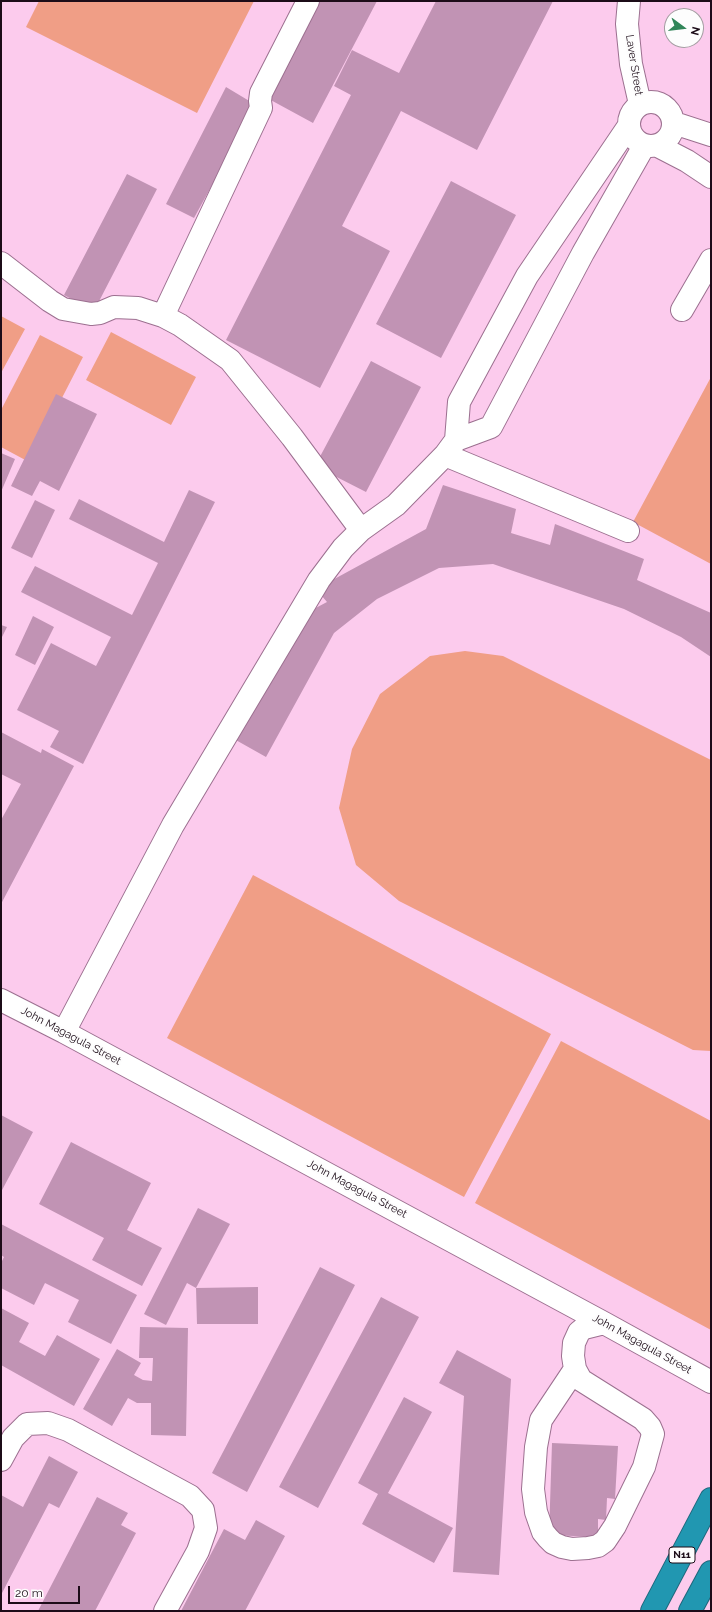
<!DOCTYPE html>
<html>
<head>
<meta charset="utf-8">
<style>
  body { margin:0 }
  #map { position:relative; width:712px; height:1612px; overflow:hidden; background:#fccbed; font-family:Raleway,sans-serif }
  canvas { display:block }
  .frame { position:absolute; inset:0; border:2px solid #1c0c18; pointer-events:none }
  .north { position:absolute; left:664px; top:8px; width:40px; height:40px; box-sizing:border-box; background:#fdfdfd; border:1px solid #a39da1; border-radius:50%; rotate:105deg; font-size:11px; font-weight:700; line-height:16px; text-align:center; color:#1c0c18 }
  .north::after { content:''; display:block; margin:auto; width:14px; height:18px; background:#318659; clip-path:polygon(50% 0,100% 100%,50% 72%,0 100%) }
  .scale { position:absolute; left:8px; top:1586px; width:72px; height:18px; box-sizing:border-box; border:2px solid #1c0c18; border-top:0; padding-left:5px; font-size:12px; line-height:14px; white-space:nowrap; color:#1c0c18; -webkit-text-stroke:3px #fdfdfd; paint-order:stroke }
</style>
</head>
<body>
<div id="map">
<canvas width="712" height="1612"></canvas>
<div class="frame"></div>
<div class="north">N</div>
<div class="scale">20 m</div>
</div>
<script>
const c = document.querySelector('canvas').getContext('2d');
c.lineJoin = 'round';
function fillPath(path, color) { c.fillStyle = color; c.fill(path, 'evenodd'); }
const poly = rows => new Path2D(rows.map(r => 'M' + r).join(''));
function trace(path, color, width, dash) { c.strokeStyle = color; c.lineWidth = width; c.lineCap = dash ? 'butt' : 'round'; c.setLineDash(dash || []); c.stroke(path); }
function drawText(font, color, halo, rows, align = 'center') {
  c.font = font + ' Raleway,sans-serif'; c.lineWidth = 4; c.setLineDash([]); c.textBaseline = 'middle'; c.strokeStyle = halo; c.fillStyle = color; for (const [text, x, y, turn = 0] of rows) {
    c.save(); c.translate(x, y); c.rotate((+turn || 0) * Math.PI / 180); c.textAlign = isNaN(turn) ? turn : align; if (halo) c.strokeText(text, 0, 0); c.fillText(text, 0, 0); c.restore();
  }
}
const green = poly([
  [39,1,254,1,197,113,26,27],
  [1,316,25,329,1,373],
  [111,332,196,377,171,425,86,380],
  [40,335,83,357,29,462,1,447,1,410],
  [711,377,711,564,633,522],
  [465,651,503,656,711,760,711,1051,693,1050,399,901,356,865,339,808,352,749,380,694,430,656],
  [253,875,551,1034,464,1197,167,1038],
  [561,1041,711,1121,711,1330,475,1203]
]);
const building = poly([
  [318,1,377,1,313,123,267,98],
  [436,1,553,1,477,150,401,111,342,226,390,251,320,388,226,340,351,95,334,86,352,50,399,73],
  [226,87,256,105,194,218,166,204],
  [127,174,157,189,94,311,64,295],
  [451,181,516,215,441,358,376,324],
  [371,361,421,387,366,492,315,466],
  [56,394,97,414,59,491,40,481,32,496,11,486],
  [1,453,15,459,1,492],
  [443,485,516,509,511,533,550,545,555,524,644,559,637,580,711,613,711,657,681,637,624,609,493,564,439,568,377,599,334,633,266,757,234,739,310,611,327,602,316,589,426,529],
  [189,490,215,502,83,764,50,747,59,731,17,710,51,643,96,666,111,637,21,592,35,566,132,615,158,563,69,519,79,499,164,542],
  [35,500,55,510,32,558,11,548],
  [33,616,54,627,35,665,15,655],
  [1,625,7,627,1,639],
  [1,732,41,753,42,749,74,766,1,904,1,820,21,784,1,774],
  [1,1115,33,1132,1,1192],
  [71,1142,151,1183,127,1230,162,1248,142,1286,92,1260,104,1238,39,1204],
  [198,1208,230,1224,196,1288,258,1287,258,1324,197,1324,196,1288,187,1283,166,1325,144,1314],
  [1,1224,137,1295,111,1344,68,1322,79,1300,45,1283,34,1305,1,1288,1,1263,4,1257,1,1255],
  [320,1267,355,1285,247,1492,212,1473],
  [381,1297,419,1317,318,1508,279,1487],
  [1,1308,29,1323,19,1342,45,1356,57,1335,100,1359,74,1406,1,1365],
  [140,1327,188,1328,186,1436,151,1435,151,1403,137,1403,128,1398,112,1426,83,1409,117,1349,141,1363,134,1375,143,1380,152,1381,153,1358,139,1358],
  [457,1350,511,1379,499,1575,453,1572,464,1396,439,1383],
  [404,1397,432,1412,388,1493,453,1528,434,1563,362,1524,378,1494,358,1483],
  [552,1443,618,1446,615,1499,607,1498,606,1520,598,1519,598,1537,549,1535],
  [49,1456,78,1472,59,1508,49,1503,1,1595,1,1495,23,1507],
  [97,1497,128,1513,121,1525,136,1533,95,1611,38,1611],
  [256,1520,285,1536,245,1611,181,1611,224,1529,245,1540]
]);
const minor = poly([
  [629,1,627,24,631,64,640,104],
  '629 124a22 22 0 1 1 44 0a22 22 0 1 1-44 0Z',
  [674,123,711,135],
  [658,146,687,161,711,177],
  [1,263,50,301,63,309,91,314,100,313,114,307,138,308,163,316,180,325,230,360,292,437,361,530],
  [682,310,711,260],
  [163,316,261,108,260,101,261,93,308,1],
  [456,440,491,427,583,253,644,146],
  [445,455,628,531],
  [1,1000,64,1032,604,1323,711,1382],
  [64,1032,173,825,319,580,343,548,361,530,396,505,445,455,456,440,459,402,527,276,628,127],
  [575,1369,541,1420,536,1447,533,1489,536,1512,543,1532,548,1538,553,1543,562,1547,572,1549,588,1548,598,1546,605,1541,615,1526,644,1467,653,1434,650,1427,643,1419,581,1380,575,1369,573,1356,574,1343,579,1332,584,1328,604,1323],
  [1,1460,13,1438,27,1424,48,1423,68,1430,190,1496,203,1510,206,1528,198,1551,165,1611]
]);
const highway = poly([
  [652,1611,711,1499],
  [690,1611,711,1572]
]);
const shields = [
  [682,1555,26]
];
const shieldNames = [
  ["N11",682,1555]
];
const streetNames = [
  ["Laver Street",634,65,81],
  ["John Magagula Street",71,1036,28],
  ["John Magagula Street",357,1189,28],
  ["John Magagula Street",642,1344,29]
];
fillPath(green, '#f09e86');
fillPath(building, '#c193b4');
trace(minor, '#9c7090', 24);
trace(highway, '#1f667b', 24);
trace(minor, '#fff', 22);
trace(highway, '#2197b1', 22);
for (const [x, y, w] of shields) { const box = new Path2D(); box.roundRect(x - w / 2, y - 8, w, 16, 3); c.fillStyle = '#fdfdfd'; c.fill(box); trace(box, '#1c0c18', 1); }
drawText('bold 10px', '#1c0c18', null, shieldNames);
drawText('11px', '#1c0c18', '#fdfdfd', streetNames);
</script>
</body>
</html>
